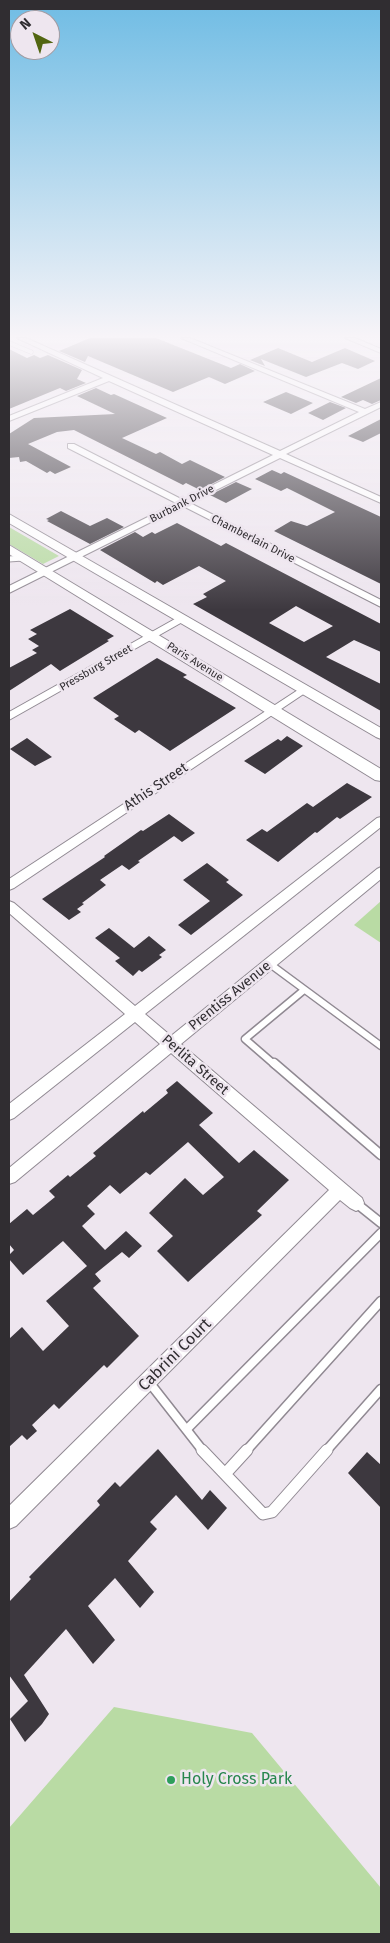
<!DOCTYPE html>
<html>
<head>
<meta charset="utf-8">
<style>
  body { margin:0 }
  #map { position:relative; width:390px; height:1943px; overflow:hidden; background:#eee6ef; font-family:"Fira Sans",sans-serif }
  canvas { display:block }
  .frame { position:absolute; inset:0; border:10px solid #302d31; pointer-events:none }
  .north { position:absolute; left:10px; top:10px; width:50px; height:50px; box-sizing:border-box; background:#eee6ef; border:1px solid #a29ca3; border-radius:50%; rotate:319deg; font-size:14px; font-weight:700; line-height:20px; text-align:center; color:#302d31 }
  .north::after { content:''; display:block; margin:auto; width:18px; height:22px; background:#526611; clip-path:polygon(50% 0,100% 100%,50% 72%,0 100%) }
</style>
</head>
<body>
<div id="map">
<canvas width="390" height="1943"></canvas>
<div class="frame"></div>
<div class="north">N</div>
</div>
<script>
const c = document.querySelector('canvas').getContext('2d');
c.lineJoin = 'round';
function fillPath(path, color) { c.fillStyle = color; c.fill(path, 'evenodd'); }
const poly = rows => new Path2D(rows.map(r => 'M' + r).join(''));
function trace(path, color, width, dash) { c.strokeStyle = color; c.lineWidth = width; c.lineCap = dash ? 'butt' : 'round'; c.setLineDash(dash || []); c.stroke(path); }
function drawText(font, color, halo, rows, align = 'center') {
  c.font = font + ' "Fira Sans",sans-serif'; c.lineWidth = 5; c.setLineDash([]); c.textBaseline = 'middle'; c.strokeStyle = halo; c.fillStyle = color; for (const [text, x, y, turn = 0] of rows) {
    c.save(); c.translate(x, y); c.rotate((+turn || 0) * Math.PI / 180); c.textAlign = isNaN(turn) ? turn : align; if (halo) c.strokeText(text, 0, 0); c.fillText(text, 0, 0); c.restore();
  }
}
const green = poly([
  [9,527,59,556,43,564,9,544],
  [381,901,381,943,354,925],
  [114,1707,252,1733,381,1888,381,1934,9,1934,9,1828]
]);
const building = poly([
  [90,338,156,338,231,368,240,364,255,371,225,384,209,377,173,392,88,356,85,362,59,351],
  [278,348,312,362,345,348,375,361,358,369,342,363,306,377,261,359,265,366,250,360],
  [9,349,27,358,34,355,40,358,48,355,82,370,77,379,86,383,66,391,60,388,9,409],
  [381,378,381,400,372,404,363,400,356,403,341,397],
  [96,388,111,395,114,394,167,418,122,438,156,454,160,452,182,464,190,460,225,477,200,490,186,483,183,485,74,430,57,432,28,444,71,467,55,474,50,471,47,473,26,461,20,462,19,457,9,458,9,434,34,418,115,414,77,396],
  [286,392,313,403,291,414,263,402],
  [330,402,346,408,323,420,308,413],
  [381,419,381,433,363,442,348,436],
  [272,470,281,474,284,472,381,517,381,584,274,531,291,521,307,526,335,512,287,488,281,491,255,479],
  [236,482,252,489,226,503,210,495],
  [61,511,90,526,107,518,124,527,90,544,47,521,49,520,46,519],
  [177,523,221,546,226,543,381,624,381,652,354,640,326,657,381,684,381,711,193,604,207,597,203,594,226,581,199,566,163,585,157,581,155,583,100,550,135,532,143,537,152,532,155,534],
  [296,606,333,626,304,642,269,623],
  [70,609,114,636,107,640,109,641,60,671,51,664,9,691,9,668,37,653,32,650,39,646,28,639,37,634,30,630],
  [157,658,187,675,183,677,236,708,170,751,139,730,135,733,114,719,119,716,93,698],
  [287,736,303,746,265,774,244,761,278,739,281,741],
  [27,738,52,757,35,766,10,749],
  [347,783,372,797,340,819,337,817,317,833,315,832,278,862,246,840,262,829,267,832,307,803,313,807],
  [169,814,195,833,182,842,174,836,138,861,140,862,129,870,122,865,100,880,106,885,82,903,84,904,77,909,81,912,69,920,42,899,105,857,104,856,141,830,143,831],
  [207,863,229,880,226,882,243,895,191,935,178,925,210,901,183,880],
  [109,928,134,948,149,936,166,950,159,955,162,957,142,972,139,970,133,976,115,961,120,958,95,938],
  [177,1081,213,1113,199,1125,218,1143,239,1163,254,1150,289,1180,257,1211,262,1215,188,1282,157,1251,173,1236,149,1213,185,1178,203,1195,224,1177,188,1142,150,1175,146,1172,120,1194,110,1185,87,1206,95,1214,82,1226,105,1250,126,1231,142,1246,129,1258,122,1252,95,1274,101,1281,93,1288,139,1336,107,1368,104,1365,59,1409,54,1404,32,1425,37,1431,27,1440,22,1435,9,1447,9,1339,22,1327,43,1351,69,1326,46,1301,87,1266,63,1241,23,1275,9,1259,9,1255,14,1250,9,1244,9,1224,27,1209,33,1215,55,1197,49,1191,68,1175,70,1177,96,1156,93,1153,143,1111,144,1113,168,1093,166,1090],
  [158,1449,202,1500,210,1490,227,1508,208,1530,176,1495,150,1522,157,1529,128,1561,154,1592,140,1608,115,1578,88,1606,115,1640,93,1664,66,1629,24,1675,49,1714,42,1724,25,1742,10,1719,28,1701,9,1675,9,1602,31,1579,29,1577,100,1505,97,1501,115,1482,120,1487],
  [367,1452,381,1465,381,1508,348,1473]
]);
const laneFar4 = poly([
  [9,343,31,352]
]);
const laneFar3 = poly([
  [9,559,23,558]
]);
const laneFar2 = poly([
  [270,964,381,1046],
  [275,1065,245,1039,304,990]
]);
const laneFar1 = poly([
  [274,1063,381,1155],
  [356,1203,381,1223],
  [149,1382,203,1451],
  [187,1429,381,1233],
  [246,1451,381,1301],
  [326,1451,381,1389]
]);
const lane = poly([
  [202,1450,263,1514,272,1512,327,1450],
  [225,1474,247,1450]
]);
const street = poly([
  [17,338,26,338,280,451,359,412,181,338,190,338,365,409,381,402,381,407,286,454,381,497,381,503,280,458,190,503,381,600,381,607,183,506,9,593,9,586,176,503,68,448,68,444,74,444,183,500,273,455,109,381,9,421,9,416,103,378,17,338],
  [345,338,355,338,381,349,381,353,345,338],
  [182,615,187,618,186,620,9,720,9,712,182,615],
  [304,686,309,689,308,691,14,888,9,890,9,879,304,686],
  [381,817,381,827,145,1014,171,1036,377,869,381,867,381,879,181,1044,362,1198,364,1203,362,1208,356,1211,350,1208,340,1200,16,1526,9,1529,9,1506,329,1190,171,1053,15,1182,9,1184,9,1168,160,1044,135,1022,14,1118,9,1120,9,1104,125,1014,9,913,9,901,14,903,135,1006,377,818,381,817]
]);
const secondary = poly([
  [9,514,381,728,381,739,376,737,9,523,9,514],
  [9,545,381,769,381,781,375,780,9,554,9,545]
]);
const markers = [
  [171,1780,5,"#2e9e5b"]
];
const farStreetnames = [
  ["Burbank Drive",182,504,-27],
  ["Chamberlain Drive",253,539,27],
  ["Paris Avenue",195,662,32],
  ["Pressburg Street",96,668,-30]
];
const streetNames = [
  ["Athis Street",156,787,-34],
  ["Prentiss Avenue",230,996,-39],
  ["Perlita Street",195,1065,41]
];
const nearStreetnames = [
  ["Cabrini Court",175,1355,-45]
];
const nearLeisurenames = [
  ["Holy Cross Park",181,1780]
];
fillPath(green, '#b9dba4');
fillPath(building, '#3d383f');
trace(laneFar4, '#908992', 5);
trace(laneFar3, '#908992', 7);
trace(laneFar2, '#908992', 9);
trace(laneFar1, '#908992', 11);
trace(lane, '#908992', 13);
trace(street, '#908992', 2);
trace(secondary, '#908992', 2);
trace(laneFar4, '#fff', 4);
trace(laneFar3, '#fff', 5);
trace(laneFar2, '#fff', 6);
trace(laneFar1, '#fff', 8);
trace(lane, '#fff', 11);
fillPath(street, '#fff');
fillPath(secondary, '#fff');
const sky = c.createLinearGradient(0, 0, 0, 610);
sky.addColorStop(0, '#6fbce4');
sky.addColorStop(0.55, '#f7f4f8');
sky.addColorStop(1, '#f7f4f800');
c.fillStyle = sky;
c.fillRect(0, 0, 390, 610);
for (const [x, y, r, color] of markers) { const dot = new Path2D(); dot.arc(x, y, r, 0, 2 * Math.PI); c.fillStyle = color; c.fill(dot); trace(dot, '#eee6ef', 2); }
drawText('11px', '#302d31', '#eee6ef', farStreetnames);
drawText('14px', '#302d31', '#eee6ef', streetNames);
drawText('16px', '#302d31', '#eee6ef', nearStreetnames);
drawText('16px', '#27864d', '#eee6ef', nearLeisurenames, 'left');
</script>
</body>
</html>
